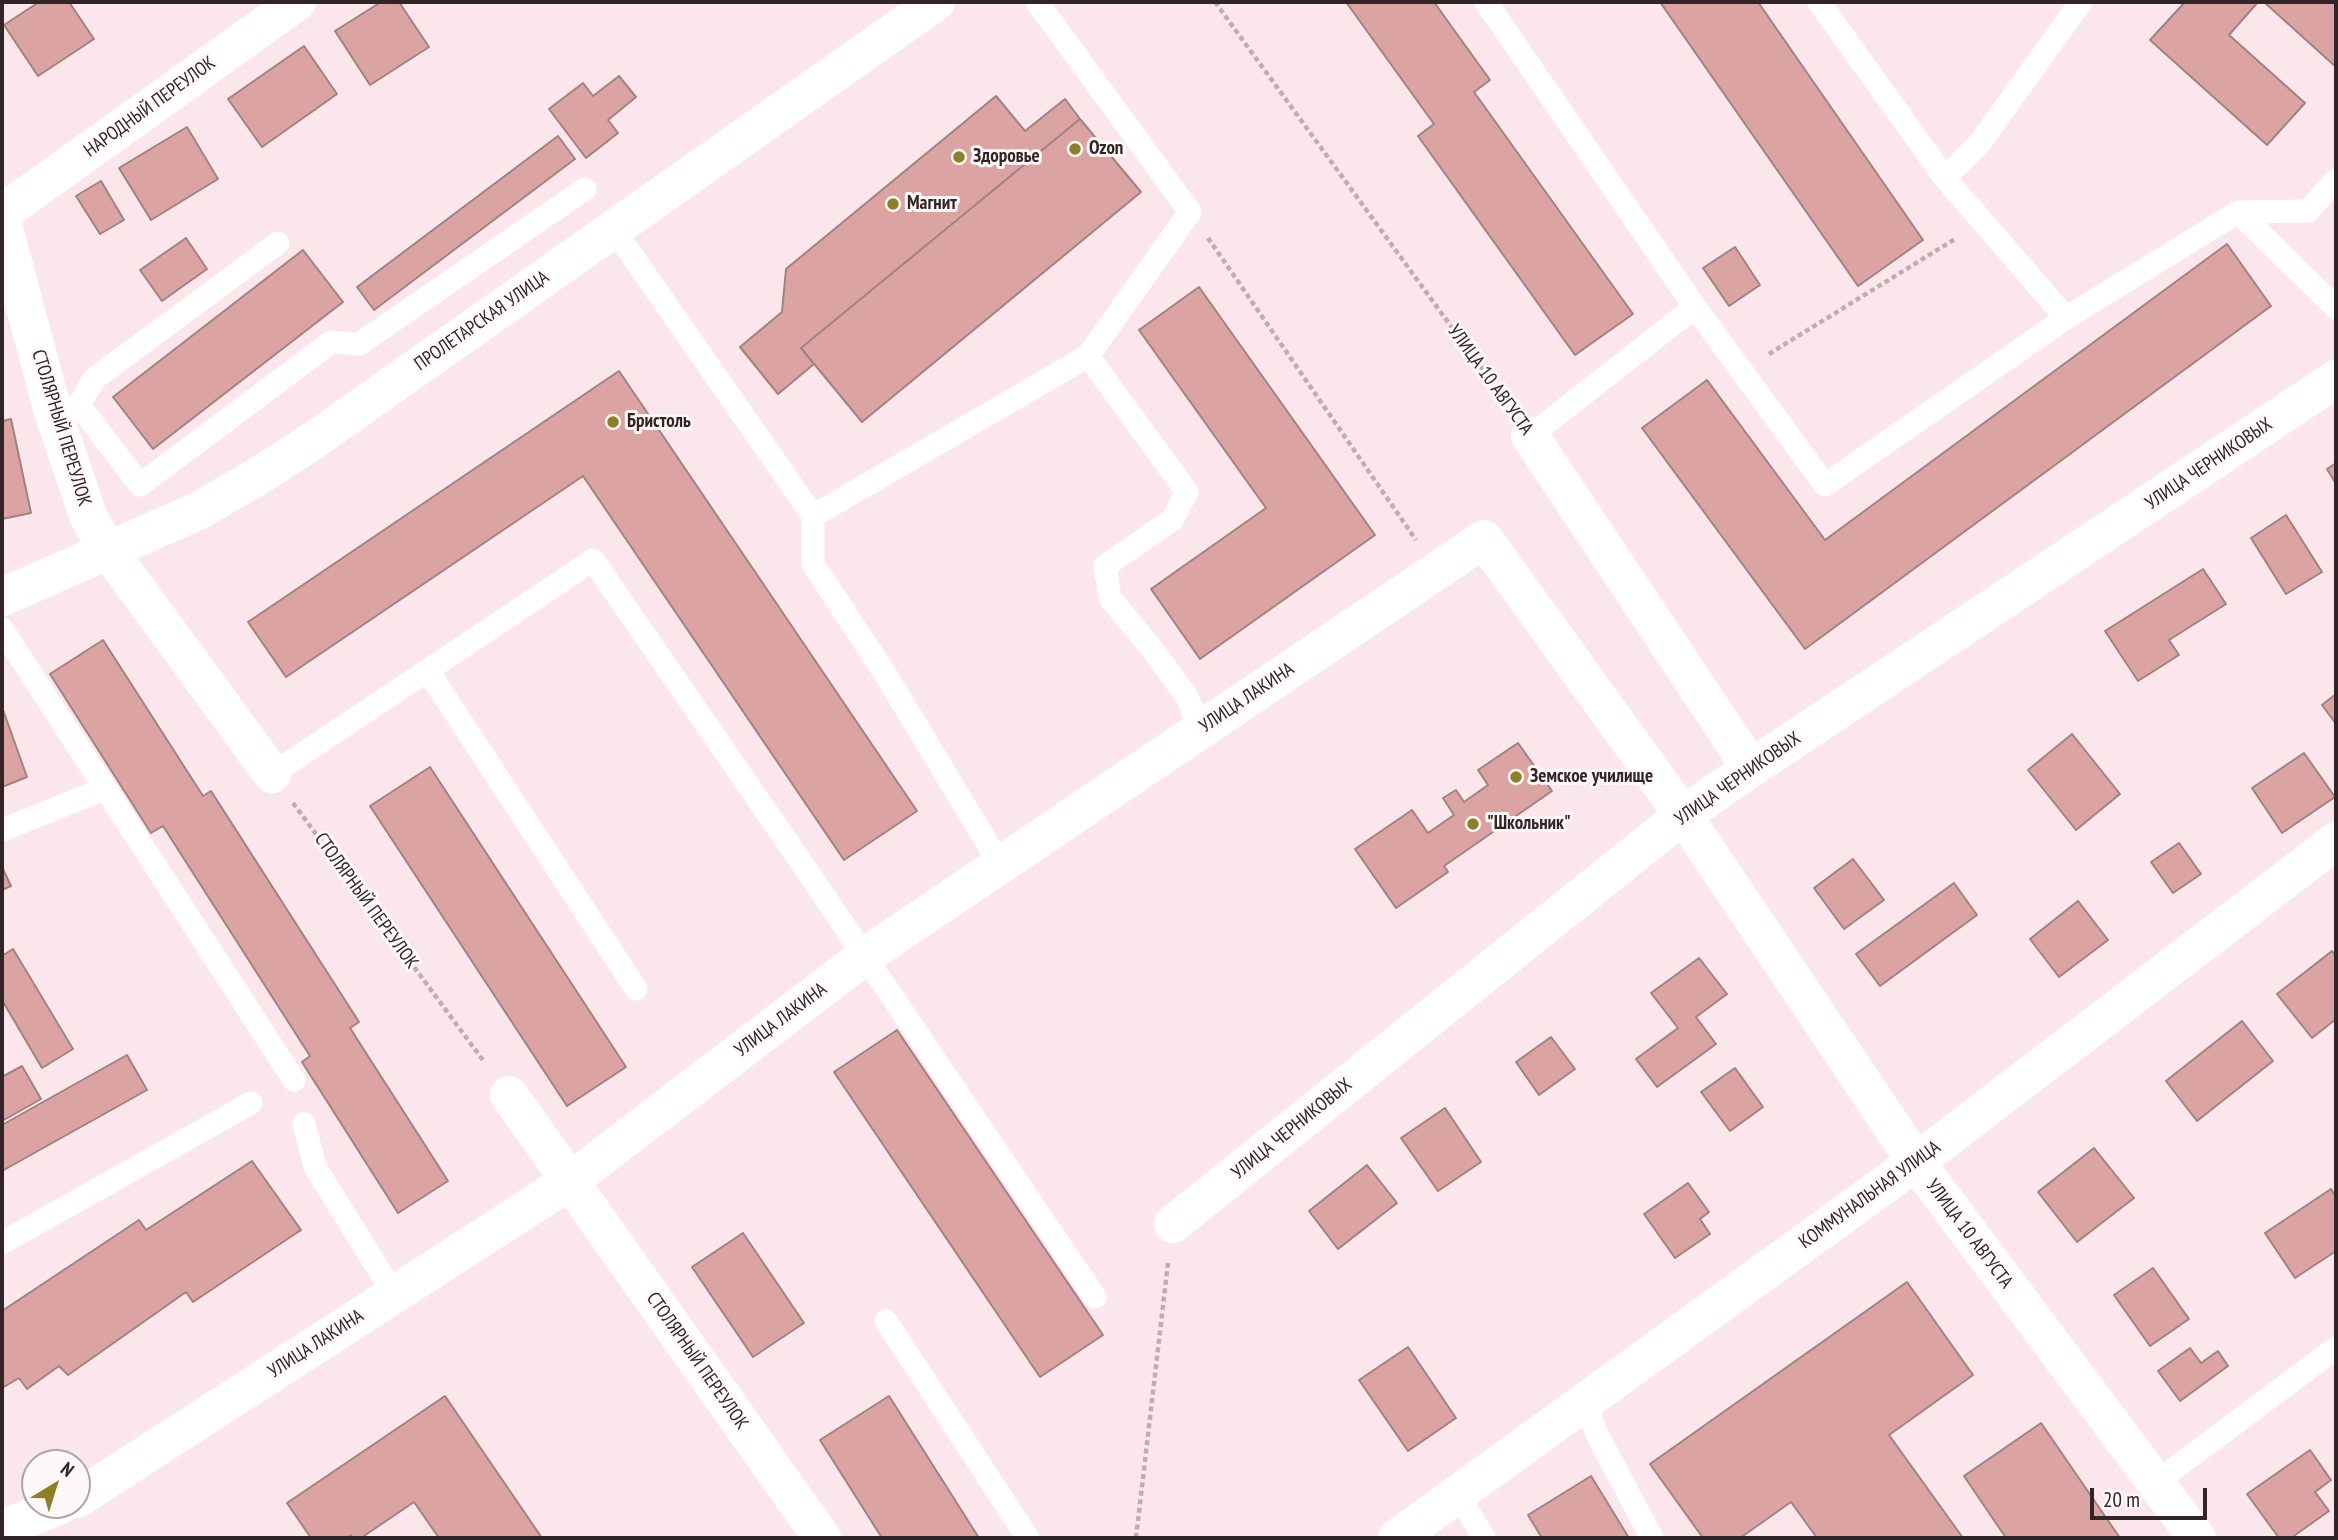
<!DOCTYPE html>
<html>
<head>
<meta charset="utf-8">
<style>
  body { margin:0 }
  #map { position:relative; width:2338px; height:1540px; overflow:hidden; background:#fbe7eb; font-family:"PT Sans Narrow",sans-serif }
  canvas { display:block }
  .frame { position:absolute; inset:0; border:4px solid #322528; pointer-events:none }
  .north { position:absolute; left:21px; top:1449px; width:70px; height:70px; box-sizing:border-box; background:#fff8f9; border:2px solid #ada4a5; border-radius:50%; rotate:38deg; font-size:19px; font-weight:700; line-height:28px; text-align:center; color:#322528 }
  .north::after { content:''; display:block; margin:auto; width:24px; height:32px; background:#8e8026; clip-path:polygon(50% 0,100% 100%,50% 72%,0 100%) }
  .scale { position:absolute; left:2090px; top:1488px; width:117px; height:32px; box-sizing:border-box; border:4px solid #322528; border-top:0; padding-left:9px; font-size:21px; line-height:24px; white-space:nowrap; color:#322528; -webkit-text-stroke:5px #fff8f9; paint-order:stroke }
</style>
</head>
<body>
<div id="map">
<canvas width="2338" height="1540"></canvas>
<div class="frame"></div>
<div class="north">N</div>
<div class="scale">20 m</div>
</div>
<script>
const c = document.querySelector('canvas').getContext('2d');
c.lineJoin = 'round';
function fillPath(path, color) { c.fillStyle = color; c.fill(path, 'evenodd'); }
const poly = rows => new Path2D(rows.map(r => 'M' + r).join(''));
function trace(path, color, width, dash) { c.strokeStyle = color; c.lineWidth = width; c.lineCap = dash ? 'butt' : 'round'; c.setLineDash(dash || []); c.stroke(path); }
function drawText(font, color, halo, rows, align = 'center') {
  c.font = font + ' "PT Sans Narrow",sans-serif'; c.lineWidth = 6; c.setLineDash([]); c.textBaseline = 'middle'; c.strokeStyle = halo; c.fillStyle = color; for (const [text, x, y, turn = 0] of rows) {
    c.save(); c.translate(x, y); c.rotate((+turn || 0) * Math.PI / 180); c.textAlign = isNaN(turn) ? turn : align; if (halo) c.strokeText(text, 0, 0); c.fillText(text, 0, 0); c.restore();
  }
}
const building = poly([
  [39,2,69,2,94,39,38,76,4,25,39,2],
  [381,2,399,2,429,47,370,85,335,31,381,2],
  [1346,2,1434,2,1490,80,1474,92,1633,314,1575,355,1418,136,1434,124,1346,2],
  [1660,2,1758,2,1923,240,1858,286,1660,2],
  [2185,2,2258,2,2229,35,2305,103,2267,145,2150,40,2185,2],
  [2264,2,2336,2,2336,67,2264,2],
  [304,46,337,94,262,147,228,99,304,46],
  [619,76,636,97,608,120,618,133,586,158,549,109,583,83,593,96,619,76],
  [996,96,1025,131,1065,99,1080,119,801,348,814,364,778,394,740,347,782,312,786,269,996,96],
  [1080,119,1141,192,862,422,801,348,1080,119],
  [187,127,218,179,151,220,119,168,187,127],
  [558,136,575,159,374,310,357,287,558,136],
  [101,181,124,220,100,234,76,196,101,181],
  [186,238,207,269,162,301,140,270,186,238],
  [2227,244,2271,306,1805,649,1642,428,1707,380,1825,540,2227,244],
  [1735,247,1760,285,1729,306,1703,268,1735,247],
  [303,250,343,302,153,449,113,397,303,250],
  [1199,287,1375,535,1200,659,1151,589,1266,508,1139,330,1199,287],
  [619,371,917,811,844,860,583,476,286,677,248,622,619,371],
  [11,419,31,513,2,519,2,421,11,419],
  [2336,463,2336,484,2327,469,2336,463],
  [2286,515,2322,572,2286,594,2251,538,2286,515],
  [2203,569,2226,604,2169,640,2179,655,2138,681,2105,631,2203,569],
  [103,640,203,796,211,791,359,1022,350,1028,448,1181,398,1213,302,1062,310,1056,163,826,151,833,50,674,103,640],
  [2336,694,2336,724,2322,705,2336,694],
  [2,707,27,777,2,787,2,707],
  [2072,734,2120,794,2076,830,2028,770,2072,734],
  [1518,743,1552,791,1444,866,1448,872,1396,908,1355,849,1412,810,1428,833,1454,815,1443,798,1456,790,1464,802,1488,785,1478,770,1518,743],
  [2304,753,2335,797,2282,833,2252,788,2304,753],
  [430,767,626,1067,567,1106,370,806,430,767],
  [2179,843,2201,874,2173,893,2151,862,2179,843],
  [1853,859,1884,900,1844,929,1814,888,1853,859],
  [2,867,11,886,2,890,2,867],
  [1954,883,1977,915,1880,986,1856,954,1954,883],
  [2078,901,2108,940,2059,977,2030,939,2078,901],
  [13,949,73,1049,42,1068,2,1000,2,956,13,949],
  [2332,951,2336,956,2336,1019,2312,1038,2277,994,2332,951],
  [1699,958,1727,994,1696,1017,1716,1044,1657,1087,1636,1059,1678,1028,1651,993,1699,958],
  [2242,1021,2273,1061,2197,1121,2166,1081,2242,1021],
  [897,1030,1103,1335,1040,1377,834,1072,897,1030],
  [1551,1037,1575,1069,1539,1095,1516,1062,1551,1037],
  [127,1055,147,1090,2,1171,2,1125,127,1055],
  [22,1066,41,1099,2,1121,2,1077,22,1066],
  [1735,1068,1763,1107,1730,1131,1701,1092,1735,1068],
  [1445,1108,1481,1162,1438,1191,1401,1138,1445,1108],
  [2094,1148,2134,1198,2077,1242,2038,1192,2094,1148],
  [252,1161,301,1230,193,1302,186,1292,68,1375,59,1366,27,1389,19,1378,2,1388,2,1311,139,1220,146,1230,252,1161],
  [1367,1165,1397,1203,1338,1249,1309,1211,1367,1165],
  [1688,1183,1709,1212,1700,1219,1710,1234,1675,1258,1644,1214,1688,1183],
  [2331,1189,2336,1197,2336,1251,2295,1278,2265,1233,2331,1189],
  [743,1233,804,1323,753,1357,692,1267,743,1233],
  [2153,1268,2189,1319,2150,1346,2114,1295,2153,1268],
  [1907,1282,1973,1375,1889,1435,1963,1538,1817,1538,1791,1502,1740,1538,1703,1538,1650,1464,1907,1282],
  [1408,1347,1456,1418,1408,1451,1359,1380,1408,1347],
  [2190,1348,2201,1363,2218,1351,2228,1366,2180,1401,2158,1371,2190,1348],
  [445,1396,542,1538,439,1538,414,1502,361,1538,353,1538,351,1535,346,1538,311,1538,287,1503,445,1396],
  [889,1396,979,1538,882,1538,820,1440,889,1396],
  [2041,1423,2120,1538,2006,1538,1964,1476,2041,1423],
  [2310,1450,2331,1480,2315,1492,2329,1511,2291,1538,2279,1538,2247,1494,2310,1450],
  [1591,1476,1629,1538,1542,1538,1528,1515,1591,1476]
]);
const path = poly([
  [1215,2,1509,406],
  [1208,238,1416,540],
  [1769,354,1955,239],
  [293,803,485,1063],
  [1136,1538,1168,1263]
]);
const service = poly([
  [1486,2,1695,307,1825,485,2066,318,2238,212,2336,308],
  [1819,2,1945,178,2066,318],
  [1945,178,1979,144,2081,2],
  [2238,212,2308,211,2336,180],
  [613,228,813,516,1088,356,1190,212,1037,2],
  [1088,356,1187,492,1172,520,1105,566,1110,598,1153,650,1187,697,1200,729],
  [79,405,94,379,278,243],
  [53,412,79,405,140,485,331,342,359,344,585,189],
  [1530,436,1695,307],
  [813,516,813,564,884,672,1000,864],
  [2,629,294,1080],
  [428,671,636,989],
  [272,774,593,560,810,875,1095,1297],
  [2,830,104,789],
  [304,1124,315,1167,394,1294],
  [2,1243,251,1103],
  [886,1321,1028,1538],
  [1584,1403,1600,1440,1652,1538],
  [2155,1483,2336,1348],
  [1458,1494,1484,1538]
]);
const minor = poly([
  [2,213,297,2],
  [2,221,53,412,89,518,109,551,272,774],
  [1530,436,1751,768],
  [509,1095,822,1538],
  [1173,1224,1683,815,1751,768,2336,379],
  [77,1499,570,1181,865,956,1484,539,1683,815,1916,1162,2197,1538],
  [2,1529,61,1505],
  [1397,1538,1916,1162,2336,841]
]);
const tertiary = poly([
  [2,597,198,511,257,477,314,440,936,2]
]);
const markers = [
  [1075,149,7,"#8e8026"],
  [959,157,7,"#8e8026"],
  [893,204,7,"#8e8026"],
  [613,422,7,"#8e8026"],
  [1516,777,7,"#8e8026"],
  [1473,824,7,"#8e8026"]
];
const streetNames = [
  ["НАРОДНЫЙ ПЕРЕУЛОК",150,107,-36],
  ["ПРОЛЕТАРСКАЯ УЛИЦА",482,321,-35],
  ["УЛИЦА 10 АВГУСТА",1490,380,54],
  ["СТОЛЯРНЫЙ ПЕРЕУЛОК",61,428,73],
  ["УЛИЦА ЧЕРНИКОВЫХ",2209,464,-34],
  ["УЛИЦА ЛАКИНА",1247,698,-34],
  ["УЛИЦА ЧЕРНИКОВЫХ",1738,779,-35],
  ["СТОЛЯРНЫЙ ПЕРЕУЛОК",366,901,54],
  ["УЛИЦА ЛАКИНА",781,1020,-37],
  ["УЛИЦА ЧЕРНИКОВЫХ",1292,1129,-39],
  ["КОММУНАЛЬНАЯ УЛИЦА",1870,1195,-36],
  ["УЛИЦА 10 АВГУСТА",1969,1234,53],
  ["УЛИЦА ЛАКИНА",316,1344,-33],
  ["СТОЛЯРНЫЙ ПЕРЕУЛОК",697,1361,55]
];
const poiNames = [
  ["Ozon",1089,149],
  ["Здоровье",973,157],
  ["Магнит",907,204],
  ["Бристоль",627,422],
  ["Земское училище",1530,777],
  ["\"Школьник\"",1487,824]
];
fillPath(building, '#dba4a2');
trace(building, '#a08280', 2);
trace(path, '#bfadb0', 4.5, [5, 3.5]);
trace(service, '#fff', 23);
trace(minor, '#fff', 38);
trace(tertiary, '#fff', 38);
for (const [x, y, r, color] of markers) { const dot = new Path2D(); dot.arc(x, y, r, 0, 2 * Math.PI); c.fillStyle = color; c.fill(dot); trace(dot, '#fff8f9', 2.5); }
drawText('19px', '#322528', '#fff8f9', streetNames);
drawText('bold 19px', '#322528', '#fff8f9', poiNames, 'left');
</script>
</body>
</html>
